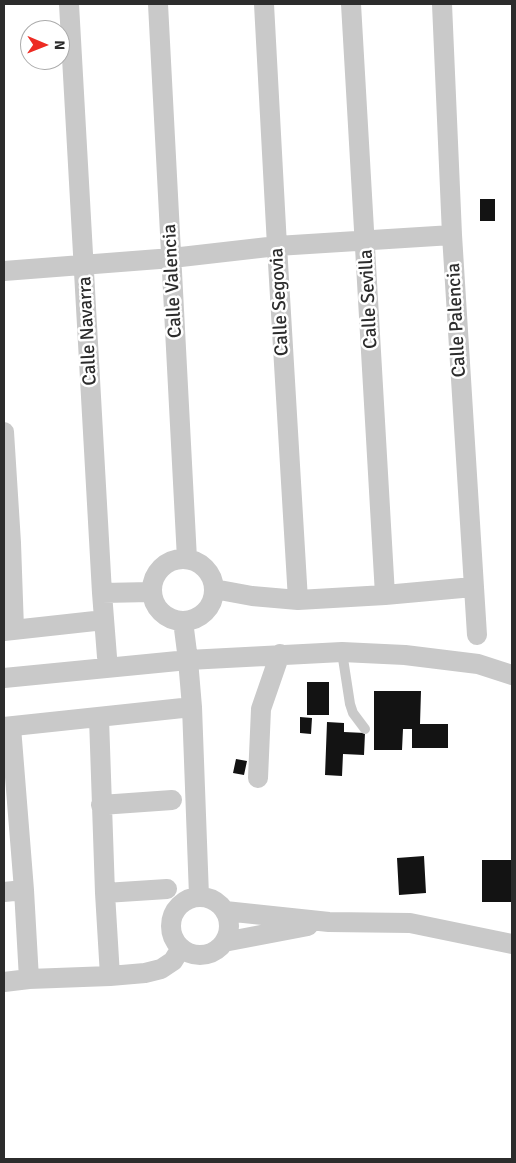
<!DOCTYPE html>
<html>
<head>
<meta charset="utf-8">
<style>
  body { margin:0 }
  #map { position:relative; width:516px; height:1163px; overflow:hidden; background:#fff; font-family:Signika,sans-serif }
  canvas { display:block }
  .frame { position:absolute; inset:0; border:5px solid #2c2c2c; pointer-events:none }
  .north { position:absolute; left:20px; top:20px; width:50px; height:50px; box-sizing:border-box; background:#fff; border:1px solid #ababab; border-radius:50%; rotate:91deg; font-size:14px; font-weight:700; line-height:20px; text-align:center; color:#2c2c2c }
  .north::after { content:''; display:block; margin:auto; width:18px; height:22px; background:#ed2b23; clip-path:polygon(50% 0,100% 100%,50% 72%,0 100%) }
</style>
</head>
<body>
<div id="map">
<canvas width="516" height="1163"></canvas>
<div class="frame"></div>
<div class="north">N</div>
</div>
<script>
const c = document.querySelector('canvas').getContext('2d');
c.lineJoin = 'round';
function fillPath(path, color) { c.fillStyle = color; c.fill(path, 'evenodd'); }
const poly = rows => new Path2D(rows.map(r => 'M' + r).join(''));
function trace(path, color, width, dash) { c.strokeStyle = color; c.lineWidth = width; c.lineCap = dash ? 'butt' : 'round'; c.setLineDash(dash || []); c.stroke(path); }
function drawText(font, color, halo, rows, align = 'center') {
  c.font = font + ' Signika,sans-serif'; c.lineWidth = 5; c.setLineDash([]); c.textBaseline = 'middle'; c.strokeStyle = halo; c.fillStyle = color; for (const [text, x, y, turn = 0] of rows) {
    c.save(); c.translate(x, y); c.rotate((+turn || 0) * Math.PI / 180); c.textAlign = isNaN(turn) ? turn : align; if (halo) c.strokeText(text, 0, 0); c.fillText(text, 0, 0); c.restore();
  }
}
const building = poly([
  [480,199,495,199,495,221,480,221],
  [307,682,329,682,329,715,307,715],
  [374,691,421,691,420,724,448,724,448,748,412,748,412,729,403,729,402,750,374,750],
  [300,717,312,718,311,734,300,733],
  [327,722,344,723,344,732,365,733,364,755,343,754,342,776,325,775],
  [236,759,247,761,244,775,233,773],
  [424,856,426,893,399,895,397,858],
  [482,860,512,860,512,902,482,902]
]);
const lane = poly([
  [342,652,350,704,353,713,365,729]
]);
const street = poly([
  [69,4,102,593,107,657],
  [158,4,187,559],
  [264,4,277,246,298,600],
  [351,4,385,595],
  [442,4,452,235,477,635],
  [4,271,172,258,277,246,452,235],
  [4,432,11,543,14,629],
  '152 590a31 31 0 1 1 62 0a31 31 0 1 1-62 0Z',
  [214,589,252,596,298,600,385,595,473,587],
  [102,593,151,592],
  [183,621,188,660,192,707,199,896],
  [4,631,104,620],
  [4,678,188,660,342,652,405,655,478,664,512,675],
  [99,718,105,893,110,976],
  [4,727,192,707],
  [11,727,24,890,29,979],
  [258,778,261,709,280,654],
  [101,805,172,800],
  [4,892,24,890],
  [105,893,167,889],
  '171 926a29 29 0 1 1 58 0a29 29 0 1 1-58 0Z',
  [225,911,329,922,410,923,512,944],
  [224,942,308,926],
  [4,982,29,979,110,976,145,973,161,969,173,961,181,948]
]);
const streetNames = [
  ["Calle Valencia",173,281,-93],
  ["Calle Sevilla",369,299,-93],
  ["Calle Segovia",280,302,-93],
  ["Calle Palencia",457,320,-93],
  ["Calle Navarra",88,331,-93]
];
fillPath(building, '#131313');
trace(lane, '#c9c9c9', 10);
trace(street, '#c9c9c9', 20);
drawText('19px', '#2c2c2c', '#fff', streetNames);
</script>
</body>
</html>
